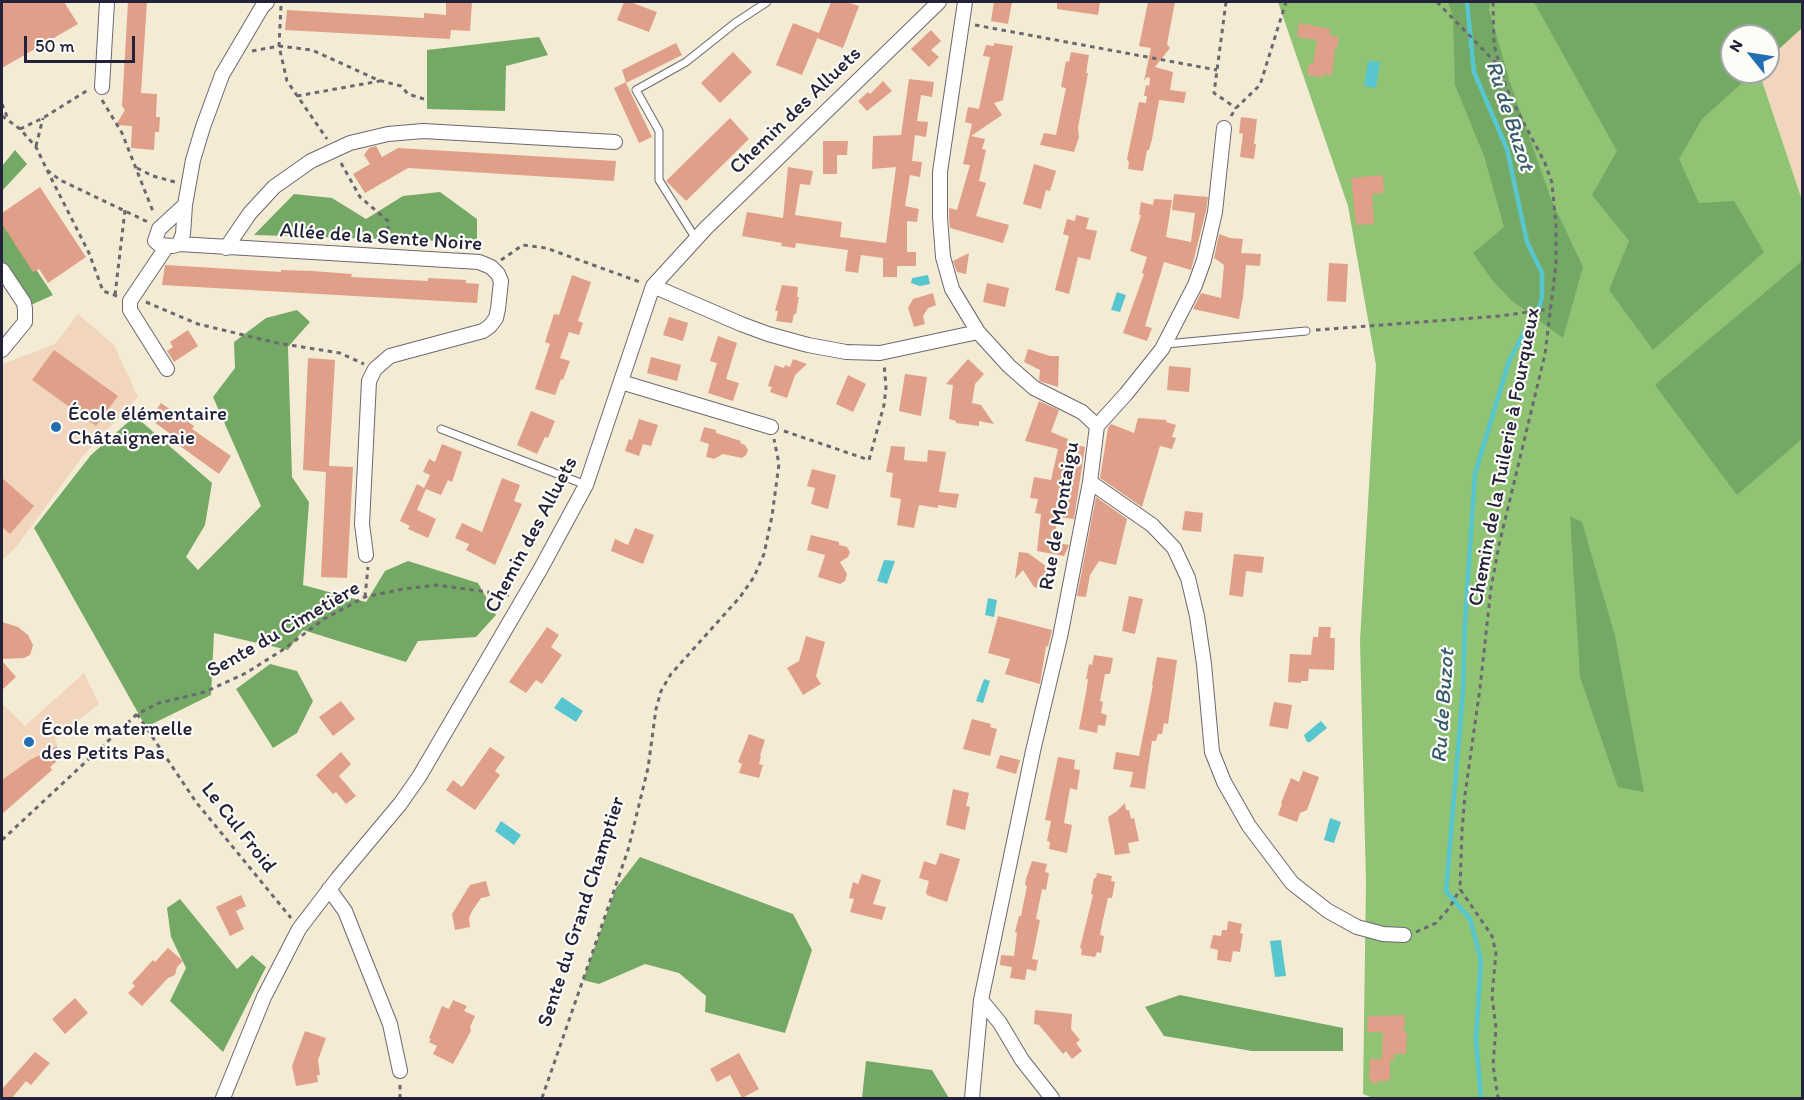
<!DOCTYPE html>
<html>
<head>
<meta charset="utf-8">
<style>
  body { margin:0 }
  #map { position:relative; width:1804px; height:1100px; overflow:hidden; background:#f4ebd4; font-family:Itim,sans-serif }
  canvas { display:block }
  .frame { position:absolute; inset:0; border:3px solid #22223b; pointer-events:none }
  .north { position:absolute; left:1720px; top:24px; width:60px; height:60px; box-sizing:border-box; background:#fdfcf7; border:2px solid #a5a5ac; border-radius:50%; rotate:300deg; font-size:16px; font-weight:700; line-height:24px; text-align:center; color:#22223b }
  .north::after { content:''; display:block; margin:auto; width:21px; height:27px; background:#1f6fb2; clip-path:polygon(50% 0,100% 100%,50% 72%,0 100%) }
  .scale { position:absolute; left:24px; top:36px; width:111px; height:27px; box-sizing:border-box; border:3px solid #22223b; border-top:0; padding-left:8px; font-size:18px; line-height:21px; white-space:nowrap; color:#22223b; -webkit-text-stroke:4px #fdfcf7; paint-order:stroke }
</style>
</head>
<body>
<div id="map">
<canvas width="1804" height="1100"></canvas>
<div class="frame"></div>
<div class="north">N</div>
<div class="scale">50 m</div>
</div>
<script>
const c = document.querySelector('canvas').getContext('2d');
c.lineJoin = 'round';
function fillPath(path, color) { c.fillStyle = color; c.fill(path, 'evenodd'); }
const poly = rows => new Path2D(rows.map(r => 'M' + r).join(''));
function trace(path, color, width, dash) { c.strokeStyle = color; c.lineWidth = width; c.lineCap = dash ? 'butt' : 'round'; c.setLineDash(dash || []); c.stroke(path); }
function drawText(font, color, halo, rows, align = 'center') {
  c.font = font + ' Itim,sans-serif'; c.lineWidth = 4.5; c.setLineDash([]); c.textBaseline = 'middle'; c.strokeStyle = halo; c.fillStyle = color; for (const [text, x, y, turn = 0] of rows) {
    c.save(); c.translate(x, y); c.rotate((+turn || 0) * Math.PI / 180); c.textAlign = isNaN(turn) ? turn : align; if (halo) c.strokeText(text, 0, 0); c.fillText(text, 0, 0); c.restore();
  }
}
const built = poly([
  [1802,2,1802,200,1759,72,1768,72,1768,36],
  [78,314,114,345,138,397,82,457,17,546,2,561,2,366,3,364,55,344],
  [84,673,99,704,55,739,57,745,57,761,50,767,52,770,2,814,2,703,25,726]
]);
const green = poly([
  [1278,2,1734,2,1732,72,1759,72,1802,200,1802,1098,1373,1098,1363,1094,1366,882,1360,641,1376,365,1348,206]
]);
const forest = poly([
  [1448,2,1490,2,1489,10,1510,82,1551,199,1583,267,1563,338,1511,300,1493,281,1473,253,1504,227,1484,156,1455,85,1453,16],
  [1534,2,1802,2,1802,28,1768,59,1768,36,1732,36,1732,72,1754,72,1702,119,1679,159,1699,203,1734,201,1764,252,1653,350,1609,290,1629,241,1592,195,1617,151],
  [539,37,548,55,506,66,505,111,427,109,427,50],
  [15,150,27,164,2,191,2,166],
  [440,192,477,219,477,242,254,235,294,194,332,198,366,219,403,196],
  [2,218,53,295,22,309,2,280],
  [1802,261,1802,439,1737,495,1655,385],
  [297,310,310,322,288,347,292,477,309,502,303,585,366,602,385,571,408,561,478,583,496,615,476,637,418,641,406,662,303,630,288,650,214,633,211,695,146,727,34,528,91,455,135,416,212,483,205,525,186,557,198,570,261,506,213,397,235,368,234,342,266,318],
  [1570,516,1582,522,1615,636,1644,792,1618,787,1580,677],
  [270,664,297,671,313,701,297,733,273,748,236,689],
  [640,857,793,914,812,950,785,1033,705,1012,706,996,679,973,645,964,599,984,583,980,616,888],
  [180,899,237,969,252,955,266,967,223,1052,170,1001,186,968,171,937,167,908],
  [1180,995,1343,1028,1343,1051,1252,1051,1164,1036,1145,1007],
  [866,1061,932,1070,949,1098,862,1098]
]);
const water = poly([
  [1368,61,1380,62,1376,88,1364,86],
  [928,275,930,284,920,286,911,283,912,278],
  [1117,292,1126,295,1120,312,1111,310],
  [884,560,895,561,887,584,877,581],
  [988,598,997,600,994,617,985,615],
  [984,679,990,681,983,703,976,701],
  [562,697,583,711,576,722,554,708],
  [1321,721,1327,728,1310,742,1307,742,1304,735],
  [1330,818,1341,822,1334,843,1324,840],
  [501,821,521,835,514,845,495,831],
  [1281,940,1286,976,1275,977,1270,941]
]);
const stream = poly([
  [1467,2,1474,72,1507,149,1527,242,1542,273,1542,297,1539,308],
  [1481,1098,1476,1039,1481,960,1470,919,1446,891,1463,692,1465,622,1475,474,1509,361,1533,316]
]);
const building = poly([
  [2,2,64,2,78,24,2,68],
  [128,2,147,2,141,93,157,94,156,117,160,117,159,132,155,132,154,150,131,148,132,126,116,125,125,110,122,106],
  [446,2,472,2,470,31,451,30,450,39,285,30,287,10,424,18,424,13,446,15],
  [624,2,630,2,657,12,649,32,617,20],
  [831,2,847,2,859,6,843,48,817,38,819,34,802,75,776,65,793,23,819,33],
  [994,2,1012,2,1008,24,991,21],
  [1057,2,1100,2,1098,15,1057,9],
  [1148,2,1175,2,1167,44,1170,48,1155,67,1173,72,1170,90,1186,92,1184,103,1159,100,1152,139,1149,150,1147,150,1143,171,1128,169,1129,162,1127,159,1139,102,1146,103,1147,96,1144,96,1146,85,1149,86,1150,78,1147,77,1144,81,1151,48,1139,46],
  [1299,23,1330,29,1330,35,1339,37,1337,48,1335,48,1332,75,1324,74,1323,77,1307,75,1309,64,1313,64,1317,40,1297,37],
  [931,30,941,41,931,50,939,57,929,67,911,49],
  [676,43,682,55,626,83,652,137,639,143,614,88,626,82,622,70],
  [994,43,1013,46,1003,100,994,103,1002,115,971,136,985,139,982,149,986,150,979,181,986,183,976,216,1009,225,1003,243,950,228,949,217,949,208,957,210,970,165,963,164,972,124,965,122,968,107,979,109,990,57,983,56,986,45,994,46],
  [733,52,752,72,720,103,701,83],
  [1071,52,1089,55,1086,73,1088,73,1078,128,1079,137,1074,152,1040,145,1044,133,1056,135,1066,88,1061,87,1066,61,1069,62],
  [909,79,934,82,932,97,921,95,917,121,928,122,926,137,915,135,912,161,922,162,920,177,910,175,905,206,919,209,917,222,907,221,907,252,916,252,916,266,897,266,897,277,883,277,883,258,861,255,858,273,845,271,848,250,796,243,795,248,781,246,782,243,742,236,747,212,783,218,788,167,813,171,810,185,800,184,795,215,842,222,840,237,886,243,896,167,872,169,873,136,901,135],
  [883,81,892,91,867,111,858,101,868,92,870,94],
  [1241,117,1257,119,1254,144,1256,144,1254,159,1240,157,1243,134,1239,133],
  [730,118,749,139,686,201,666,181],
  [823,141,848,141,847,155,837,155,837,174,823,174],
  [376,146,382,157,398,148,616,161,614,181,408,168,365,193,353,174,370,164,364,155,369,148],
  [1034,164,1056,171,1050,191,1046,190,1041,209,1023,204],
  [1383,175,1384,193,1372,194,1374,224,1356,225,1351,178],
  [40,187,86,257,48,283,39,269,33,272,2,224,2,213],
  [1174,194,1208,197,1206,211,1191,270,1164,262,1145,326,1152,328,1147,341,1123,333,1144,274,1142,273,1147,257,1130,251,1141,215,1139,215,1141,202,1153,205,1154,199,1172,200,1166,237,1191,242,1195,213,1172,210],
  [1076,215,1089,218,1086,229,1097,231,1090,260,1078,257,1069,294,1055,290,1069,236,1063,234,1067,219,1075,221],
  [1219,234,1230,238,1243,239,1241,253,1261,254,1260,266,1246,265,1243,297,1239,319,1193,309,1201,293,1221,298,1224,265,1214,258],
  [969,253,966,274,957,272,953,261],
  [1329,263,1348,264,1346,302,1327,301],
  [165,265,281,272,281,270,312,271,352,274,351,277,428,281,428,278,466,280,466,283,479,284,477,303,162,285],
  [572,275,591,282,578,321,583,323,579,335,569,332,560,358,570,361,563,380,561,379,555,395,535,389,550,344,545,342,554,314,559,315],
  [987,283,1009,288,1005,307,983,302],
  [782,285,798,287,797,297,799,297,796,314,794,314,792,323,776,321,778,311,775,311],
  [933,293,936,305,928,308,923,316,925,324,914,327,908,308,913,299],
  [669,317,688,323,683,341,663,335],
  [188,330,198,346,174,362,167,351,173,347,170,342],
  [718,336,737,343,726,379,739,383,733,401,708,393,717,363,710,361],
  [1028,349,1050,356,1059,356,1058,387,1039,381,1040,370,1024,362],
  [54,350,118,396,96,426,32,380],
  [651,357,681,365,677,381,647,373],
  [308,358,335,360,329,466,353,467,347,578,321,577,326,472,303,470],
  [793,359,807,364,795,375,787,398,770,392,772,387,768,386,775,365,784,368,785,365,790,367],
  [968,359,984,374,975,384,972,403,981,405,994,424,979,421,979,426,956,423,956,421,949,419,953,385,946,384],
  [1169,366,1191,368,1189,392,1167,390],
  [905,374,927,377,921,416,899,411],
  [848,375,866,384,853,412,836,404],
  [1039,401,1059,410,1051,432,1068,439,1067,442,1085,447,1074,519,1058,517,1053,542,1069,545,1064,556,1037,551,1041,514,1035,513,1038,499,1030,498,1034,477,1051,480,1058,449,1025,441],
  [161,403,194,426,192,429,231,456,219,474,180,446,183,443,150,419],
  [531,411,555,421,548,438,545,437,537,454,517,445],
  [1138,418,1167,420,1166,422,1176,425,1172,437,1176,438,1172,449,1160,446,1142,507,1100,478,1108,428,1111,424,1134,433],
  [639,419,658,425,651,446,643,444,639,456,625,451,629,439,632,440],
  [704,427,716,430,716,433,741,441,740,443,745,445,748,450,746,455,742,458,723,454,714,459,706,457,709,444,700,441],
  [442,444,462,452,452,482,448,480,441,495,426,489,417,510,436,519,428,538,408,529,410,526,400,521,417,484,424,488,430,475,423,472,429,459,435,462],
  [891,446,905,447,904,460,927,462,928,450,946,452,939,492,959,494,956,508,938,505,938,508,919,505,914,528,897,525,901,499,890,497,893,473,886,472],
  [812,469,836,475,828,509,811,504,815,488,807,486],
  [2,478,34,506,10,534,2,527],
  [502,478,520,485,514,501,522,504,495,565,466,550,469,544,455,538,462,523,482,532],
  [1096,497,1127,519,1116,565,1099,561,1090,575,1086,597,1077,596],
  [1185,511,1203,513,1201,532,1182,530],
  [635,528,654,535,643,564,611,551,615,539,628,545],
  [811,535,839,542,839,545,847,547,850,552,848,557,840,562,847,574,845,581,840,584,818,577,825,555,807,550],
  [1019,552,1028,553,1054,572,1045,586,1039,588,1034,587,1023,570,1015,579],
  [1234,554,1264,557,1262,573,1246,571,1243,597,1229,595],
  [1129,596,1143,599,1135,634,1122,631],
  [998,616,1052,630,1048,647,1046,646,1040,684,1005,674,1010,659,988,653],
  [2,622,18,627,28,635,33,645,30,655,24,658,2,659],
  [547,627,559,635,551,647,562,655,542,684,536,680,526,693,509,682],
  [1319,627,1331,627,1330,638,1335,638,1334,670,1309,669,1308,681,1301,681,1301,683,1288,682,1290,654,1311,655,1313,637,1318,637],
  [806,636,825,642,816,676,821,684,803,695,787,668,799,661],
  [1094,655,1113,658,1110,674,1105,674,1100,701,1103,702,1101,713,1107,715,1105,726,1098,725,1097,733,1079,729,1086,693,1088,679,1086,679,1089,664,1092,665],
  [1157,657,1177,660,1168,724,1164,723,1162,734,1158,734,1156,741,1152,741,1145,789,1130,787,1133,772,1113,769,1116,752,1139,756,1153,685,1152,685],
  [2,661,16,677,2,690],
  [341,701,355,719,333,736,319,717],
  [1274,702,1292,705,1288,729,1269,726],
  [972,719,991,724,990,727,997,729,990,756,963,749],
  [749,734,765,740,760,756,761,756,759,764,763,765,759,778,739,773,742,764,738,762],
  [57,746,57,761,50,767,52,770,2,814,2,780,30,760],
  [490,747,505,757,495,771,500,775,475,810,446,790,453,780,462,787],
  [341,752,351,764,339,776,356,796,346,804,336,792,333,794,316,775],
  [1000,755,1020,760,1016,774,996,768],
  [1058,757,1075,760,1074,769,1080,770,1077,790,1070,788,1064,823,1072,825,1067,853,1049,849,1050,842,1047,841,1051,821,1045,820],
  [1303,771,1319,777,1307,810,1300,813,1297,822,1278,815,1282,804,1281,803,1291,778,1299,782],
  [953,789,969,793,966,806,970,807,965,830,946,825],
  [1125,803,1126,810,1129,810,1131,819,1134,818,1139,841,1128,843,1130,853,1115,855,1108,817,1117,811],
  [940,853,960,859,947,902,927,895,926,892,929,881,919,878,924,861,936,865],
  [1032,861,1047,864,1045,872,1049,873,1046,890,1042,889,1036,919,1040,920,1032,959,1038,960,1036,971,1027,969,1025,980,1010,978,1012,967,1000,965,1001,955,1014,956,1017,933,1015,932,1019,916,1021,916,1027,886,1025,885,1026,879],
  [1097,873,1112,876,1111,881,1115,882,1112,898,1108,898,1102,924,1100,935,1104,936,1101,953,1097,952,1095,957,1081,955,1082,949,1080,948,1093,895,1091,894,1094,878,1096,878],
  [862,874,881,880,873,904,886,907,882,920,850,912,854,899,849,898,853,882,858,884],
  [486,881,490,896,481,898,472,911,469,918,470,927,455,930,452,914,470,885],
  [241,895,246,906,236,911,244,929,230,936,216,907],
  [1228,921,1242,924,1240,933,1243,934,1240,952,1233,951,1231,962,1217,960,1218,950,1210,948,1213,935,1221,936,1222,930,1227,930],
  [168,948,183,961,177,967,175,975,168,978,142,1006,128,993,135,986,132,983,153,960,155,962],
  [75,998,88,1013,65,1034,52,1019],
  [453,1000,467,1006,464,1011,475,1016,470,1027,471,1031,453,1064,433,1054,437,1046,429,1042,431,1039,429,1038,442,1006,449,1009],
  [1035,1010,1072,1014,1071,1029,1080,1040,1076,1043,1082,1051,1072,1059,1066,1051,1063,1054,1039,1025,1034,1024],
  [1405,1015,1404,1032,1407,1032,1406,1054,1394,1054,1394,1060,1390,1060,1390,1080,1379,1081,1376,1084,1369,1080,1370,1059,1382,1059,1383,1032,1367,1032,1368,1016],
  [305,1031,326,1038,318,1060,320,1075,317,1075,318,1082,296,1086,292,1066],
  [35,1052,50,1063,31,1085,26,1081,12,1098,2,1098,2,1089],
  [739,1053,759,1089,742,1098,730,1075,717,1082,710,1069]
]);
const path = poly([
  [1226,2,1214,93,1236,108],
  [1437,2,1498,65],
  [1493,2,1494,45,1500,67,1506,87,1515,106,1545,163,1552,183,1556,226,1556,264,1545,354,1499,545,1491,588,1480,688,1465,795,1462,830,1460,889,1492,936,1496,953,1492,996,1496,1028,1493,1065,1498,1098],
  [281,6,279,46,287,81,327,139],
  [975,25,1217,70],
  [252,51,279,46,312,50,378,80,401,86,408,94,424,99],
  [297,96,380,81],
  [102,100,122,133,154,214],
  [2,104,8,119],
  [2,116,20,129,36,147,47,170,60,180,148,222],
  [1231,116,1236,108,1260,85,1286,2],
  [20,129,43,118,88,90],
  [36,146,43,118],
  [341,163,360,197,388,221,388,243],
  [137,168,153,176,175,182],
  [47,170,89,253,103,291,120,297],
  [501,260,523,245,546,248,640,282],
  [115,295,125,210],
  [146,302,198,324,277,343,340,353,364,364],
  [1316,330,1500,316,1550,309],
  [784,431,869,460,884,405,886,387,884,364],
  [365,597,368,567],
  [137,714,196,802,291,918],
  [2,840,137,714,159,703,205,692,246,673,284,649,324,619,365,597,403,589,437,585,509,595],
  [1416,932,1436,923,1450,907,1460,889],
  [400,1085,400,1098],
  [542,1098,628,850,648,768,656,709,661,691,671,674,740,597,754,577,764,554,772,516,779,464,774,439]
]);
const service = poly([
  [696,239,659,180,659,131,636,90,686,62,735,23,767,2],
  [1166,344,1306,331],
  [441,429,586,485]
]);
const minor = poly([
  [965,2,940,172,940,217,943,257,952,289,978,332,1009,366,1034,388,1082,412,1097,426],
  [102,87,107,2],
  [185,205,193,160,203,127,222,75,262,7,267,2],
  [185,205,183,234,179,244,173,246,160,245,155,241,159,229,185,205],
  [179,244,479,262,491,267,498,274,501,281,498,309,496,318,490,326,483,331,390,356,375,369,369,381,362,524,366,555],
  [167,246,130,301,130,310,167,369],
  [226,248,250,213,274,187,311,161,350,143,388,134,423,131,615,142],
  [2,270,24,303,25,309,25,322,2,350],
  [653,286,741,324,768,334,808,345,846,352,880,353,978,332],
  [621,382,771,427],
  [1097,426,1126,394,1162,349,1195,285,1204,260,1215,212,1224,128],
  [1090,482,1152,525,1174,548,1188,578,1197,616,1204,664,1212,752,1224,782,1249,826,1292,883,1328,911,1357,927,1383,934,1404,935],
  [329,889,345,911,390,1024,400,1071],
  [981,1000,1000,1023,1022,1060,1052,1098],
  [223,1098,264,997,299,929,338,878,400,804,419,777,540,570,586,485,653,286,706,228,939,2],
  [972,1098,981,1000,1033,751,1060,637,1090,482,1097,426]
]);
const markers = [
  [56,427,6,"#1f6fb2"],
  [29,742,6,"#1f6fb2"]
];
const streetNames = [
  ["Chemin des Alluets",796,111,-44],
  ["Allée de la Sente Noire",381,238,4],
  ["Chemin de la Tuilerie à Fourqueux",1505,457,-79],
  ["Rue de Montaigu",1060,516,-80],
  ["Chemin des Alluets",532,535,-62],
  ["Sente du Cimetière",284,630,-30],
  ["Le Cul Froid",238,828,52],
  ["Sente du Grand Champtier",582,912,-72]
];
const poiNames = [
  ["École élémentaire",68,415],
  ["Châtaigneraie",68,439],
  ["École maternelle",41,730],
  ["des Petits Pas",41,754]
];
const waterNames = [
  ["Ru de Buzot",1509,116,72],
  ["Ru de Buzot",1444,706,-86]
];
fillPath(built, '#f1d5bd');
fillPath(green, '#90c373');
fillPath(forest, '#74a965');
fillPath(water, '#58c6ce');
trace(stream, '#58c6ce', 4.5);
fillPath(building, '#e09f89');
trace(service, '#6c6871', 9);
trace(minor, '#6c6871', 16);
trace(path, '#6c6871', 3, [4.5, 4.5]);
trace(service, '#fff', 7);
trace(minor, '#fff', 14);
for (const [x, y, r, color] of markers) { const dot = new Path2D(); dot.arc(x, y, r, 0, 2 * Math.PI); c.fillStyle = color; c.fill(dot); trace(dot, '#fdfcf7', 2); }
drawText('21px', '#22223b', '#fdfcf7', streetNames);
drawText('21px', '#22223b', '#fdfcf7', poiNames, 'left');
drawText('italic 22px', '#355b6e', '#fdfcf7', waterNames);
</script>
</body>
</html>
